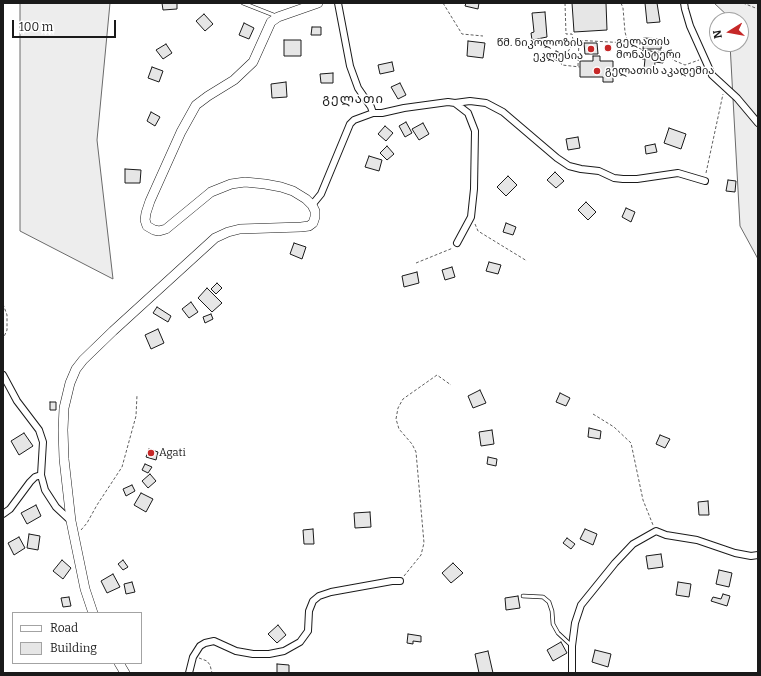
<!DOCTYPE html>
<html>
<head>
<meta charset="utf-8">
<style>
  body { margin:0 }
  #map { position:relative; width:761px; height:676px; overflow:hidden; background:#fff; font-family:Bitter,serif }
  canvas { display:block }
  .frame { position:absolute; inset:0; border:4px solid #1a1a1a; pointer-events:none }
  .legend { position:absolute; left:12px; top:612px; width:130px; height:52px; box-sizing:border-box; background:#fff; border:1px solid #a3a3a3; margin:0; padding:5px 7px; list-style:none; font-size:12px; color:#1a1a1a }
  .legend li { display:flex; align-items:center; gap:8px; height:20px }
  .legend b { width:20px; border:1px solid #a3a3a3 }
  .north { position:absolute; left:709px; top:12px; width:40px; height:40px; box-sizing:border-box; background:#fff; border:1px solid #a3a3a3; border-radius:50%; rotate:259deg; font-size:11px; font-weight:700; line-height:16px; text-align:center; color:#1a1a1a }
  .north::after { content:''; display:block; margin:auto; width:14px; height:18px; background:#c62828; clip-path:polygon(50% 0,100% 100%,50% 72%,0 100%) }
  .scale { position:absolute; left:12px; top:20px; width:104px; height:18px; box-sizing:border-box; border:2px solid #1a1a1a; border-top:0; padding-left:5px; font-size:12px; line-height:14px; white-space:nowrap; color:#1a1a1a; -webkit-text-stroke:3px #fff; paint-order:stroke }
</style>
</head>
<body>
<div id="map">
<canvas width="761" height="676"></canvas>
<div class="frame"></div>
<ul class="legend">
<li><b style="height:5px;background:#fff"></b>Road</li>
<li><b style="height:11px;background:#e6e6e6"></b>Building</li>
</ul>
<div class="north">N</div>
<div class="scale">100 m</div>
</div>
<script>
const c = document.querySelector('canvas').getContext('2d');
c.lineJoin = 'round';
function fillPath(path, color) { c.fillStyle = color; c.fill(path, 'evenodd'); }
const poly = rows => new Path2D(rows.map(r => 'M' + r).join(''));
function trace(path, color, width, dash) { c.strokeStyle = color; c.lineWidth = width; c.lineCap = dash ? 'butt' : 'round'; c.setLineDash(dash || []); c.stroke(path); }
function drawText(font, color, halo, rows, align = 'center') {
  c.font = font + ' Bitter,"Noto Sans Georgian",serif'; c.lineWidth = 3; c.setLineDash([]); c.textBaseline = 'middle'; c.strokeStyle = halo; c.fillStyle = color; for (const [text, x, y, turn = 0] of rows) {
    c.save(); c.translate(x, y); c.rotate((+turn || 0) * Math.PI / 180); c.textAlign = isNaN(turn) ? turn : align; if (halo) c.strokeText(text, 0, 0); c.fillText(text, 0, 0); c.restore();
  }
}
const built = poly([
  [20,3,110,3,97,140,113,279,20,231,20,3],
  [714,3,758,3,758,259,740,226,730,44,741,44,741,20,729,20,729,17,714,3]
]);
const building = poly([
  [162,3,177,3,177,9,163,10,162,3],
  [466,3,479,3,478,9,465,6,466,3],
  [572,3,606,3,607,30,574,32,572,3],
  [645,3,657,3,660,22,647,23,645,3],
  [545,12,547,37,532,40,531,33,534,32,532,13,545,12],
  [204,14,213,24,205,31,196,21,204,14],
  [244,23,254,28,249,39,239,35,244,23],
  [312,27,321,27,321,35,311,35,312,27],
  [644,38,662,39,661,49,643,49,644,38],
  [284,40,301,40,301,56,284,56,284,40],
  [468,41,485,43,483,58,467,56,468,41],
  [584,43,597,43,598,54,585,54,584,43],
  [166,44,172,53,163,59,156,50,166,44],
  [643,50,663,53,663,63,655,62,654,71,644,69,645,59,642,59,641,56,641,53,643,50],
  [556,51,564,55,560,62,552,58,556,51],
  [593,56,600,56,600,61,613,61,613,82,603,82,603,77,580,77,580,61,593,61,593,56],
  [392,62,394,71,380,74,378,65,392,62],
  [152,67,163,71,159,82,148,78,152,67],
  [333,73,333,83,321,83,320,74,333,73],
  [286,82,287,97,272,98,271,84,286,82],
  [400,83,406,95,398,99,391,87,400,83],
  [151,112,160,117,155,126,147,121,151,112],
  [406,122,412,133,405,137,399,126,406,122],
  [423,123,429,134,419,140,412,129,423,123],
  [385,126,393,133,386,141,378,134,385,126],
  [669,128,686,134,681,149,664,143,669,128],
  [578,137,580,148,568,150,566,139,578,137],
  [655,144,657,152,646,154,645,146,655,144],
  [387,146,394,154,387,160,380,153,387,146],
  [369,156,382,160,379,171,365,167,369,156],
  [125,169,141,170,140,183,125,183,125,169],
  [555,172,564,181,556,188,547,180,555,172],
  [508,176,517,185,506,196,497,187,508,176],
  [728,180,736,181,735,192,726,191,728,180],
  [586,202,596,212,588,220,578,210,586,202],
  [626,208,635,212,631,222,622,217,626,208],
  [506,223,516,227,513,235,503,232,506,223],
  [294,243,306,247,302,259,290,254,294,243],
  [489,262,501,265,498,274,486,271,489,262],
  [452,267,455,277,445,280,442,270,452,267],
  [417,272,419,283,404,287,402,276,417,272],
  [217,283,222,288,216,294,211,289,217,283],
  [207,288,222,303,212,312,198,298,207,288],
  [191,302,198,312,189,318,182,309,191,302],
  [157,307,171,316,168,322,153,313,157,307],
  [211,314,213,319,205,323,203,317,211,314],
  [158,329,164,343,151,349,145,335,158,329],
  [480,390,486,403,473,408,468,396,480,390],
  [560,393,570,398,566,406,556,402,560,393],
  [50,402,56,402,56,410,50,410,50,402],
  [589,428,601,431,600,439,588,437,589,428],
  [492,430,494,444,481,446,479,432,492,430],
  [24,433,33,446,19,455,11,441,24,433],
  [660,435,670,439,665,448,656,444,660,435],
  [149,449,158,452,156,460,146,457,149,449],
  [488,457,497,459,496,466,487,464,488,457],
  [145,464,152,467,148,473,142,470,145,464],
  [150,474,156,481,148,488,142,481,150,474],
  [132,485,135,491,126,496,123,489,132,485],
  [141,493,153,499,146,512,134,505,141,493],
  [708,501,709,515,699,515,698,502,708,501],
  [36,505,41,516,27,524,21,513,36,505],
  [370,512,371,527,355,528,354,513,370,512],
  [313,529,314,544,304,544,303,530,313,529],
  [585,529,597,534,593,545,580,539,585,529],
  [29,534,40,536,38,550,27,548,29,534],
  [19,537,25,548,14,555,8,543,19,537],
  [567,538,575,544,571,549,563,543,567,538],
  [661,554,663,567,648,569,646,556,661,554],
  [62,560,71,568,63,579,53,571,62,560],
  [123,560,128,567,123,570,118,564,123,560],
  [453,563,463,573,451,583,442,573,453,563],
  [719,570,732,573,729,587,716,584,719,570],
  [113,574,120,587,107,593,101,581,113,574],
  [132,582,135,592,126,594,124,584,132,582],
  [678,582,691,584,689,597,676,595,678,582],
  [723,594,730,596,727,606,711,601,713,597,721,599,723,594],
  [518,596,520,608,506,610,505,598,518,596],
  [69,597,71,606,63,607,61,598,69,597],
  [278,625,286,635,277,643,268,634,278,625],
  [408,634,421,636,421,642,413,641,413,644,407,643,408,634],
  [561,642,567,653,553,661,547,650,561,642],
  [595,650,611,654,608,667,592,662,595,650],
  [488,651,493,673,479,673,475,654,488,651],
  [277,664,289,665,289,673,277,673,277,664]
]);
const path = poly([
  [443,3,462,34,483,36],
  [565,3,566,34,572,34,573,40,628,43,643,50,661,50,667,53,673,60,685,65,699,60],
  [621,3,623,8,625,32,628,43],
  [743,3,758,9],
  [573,40,573,43,561,64,562,65,580,67],
  [578,66,579,40],
  [706,173,723,94],
  [475,224,478,231,527,261],
  [416,263,453,248],
  [3,304,7,315,7,330,3,339],
  [593,414,614,427,631,443,643,500,653,525],
  [81,530,87,523,97,505,122,467,136,416,137,395],
  [404,576,421,555,424,543,416,452,412,444,399,429,396,419,398,408,403,399,437,375,451,385],
  [199,658,207,661,210,665,212,673]
]);
const lane = poly([
  [243,3,276,16],
  [523,596,543,597,549,602,552,611,553,624,558,633,572,646]
]);
const street = poly([
  [338,3,350,66,358,88,371,107,373,113],
  [684,3,685,9,690,26,712,75,737,98,758,123],
  [455,103,470,101,486,103,503,112,557,158,569,166,581,169,599,171,614,178,623,179,637,179,678,173,705,181],
  [312,205,321,194,350,124,354,120,373,113,382,113,404,108,448,102,455,103,468,113,475,131,474,189,471,217,457,243],
  [3,375,17,401,39,430,43,442,41,475,45,490,56,507,71,521],
  [3,514,10,509,30,482,35,477,41,475],
  [189,673,193,657,200,646,205,643,214,641,236,651,253,654,269,654,284,651,300,642,308,631,309,611,313,601,319,596,331,592,392,581,400,581],
  [572,673,572,646,575,623,581,605,615,563,633,544,656,531,666,535,697,540,735,553,751,556,758,555]
]);
const secondary = poly([
  [93,613,85,589,71,521,64,459,63,430,64,408,70,383,76,369,83,360,113,331,215,238,228,232,240,229,301,227,309,226,313,223,315,217,315,211,312,205,306,199,293,191,281,187,265,184,245,182,231,184,211,192,166,229,159,231,154,230,147,226,145,220,146,213,150,201,181,132,196,105,208,96,234,80,253,62,271,22,278,17,318,3],
  [119,663,125,673]
]);
const markers = [
  [608,48,4,"#c62828"],
  [591,49,4,"#c62828"],
  [597,71,4,"#c62828"],
  [151,453,4,"#c62828"]
];
const poiNames = [
  ["გელათის",616,42],
  ["მონასტერი",616,55],
  ["წმ. ნიკოლოზის",583,43,"right"],
  ["ეკლესია",583,56,"right"],
  ["გელათის აკადემია",605,71],
  ["Agati",159,453]
];
const quarterNames = [
  ["გელათი",353,99]
];
fillPath(built, '#ededed');
trace(built, '#6a6a6a', 1);
fillPath(building, '#e6e6e6');
trace(building, '#1a1a1a', 1);
trace(lane, '#1a1a1a', 4.5);
trace(street, '#1a1a1a', 8);
trace(secondary, '#1a1a1a', 10);
trace(path, '#5f5f5f', 1, [3, 2]);
trace(lane, '#fff', 3);
trace(street, '#fff', 6);
trace(secondary, '#fff', 9);
for (const [x, y, r, color] of markers) { const dot = new Path2D(); dot.arc(x, y, r, 0, 2 * Math.PI); c.fillStyle = color; c.fill(dot); trace(dot, '#fff', 1.5); }
drawText('11px', '#1a1a1a', '#fff', poiNames, 'left');
c.letterSpacing = '1px';
drawText('13px', '#1a1a1a', '#fff', quarterNames);
c.letterSpacing = '0px';
</script>
</body>
</html>
